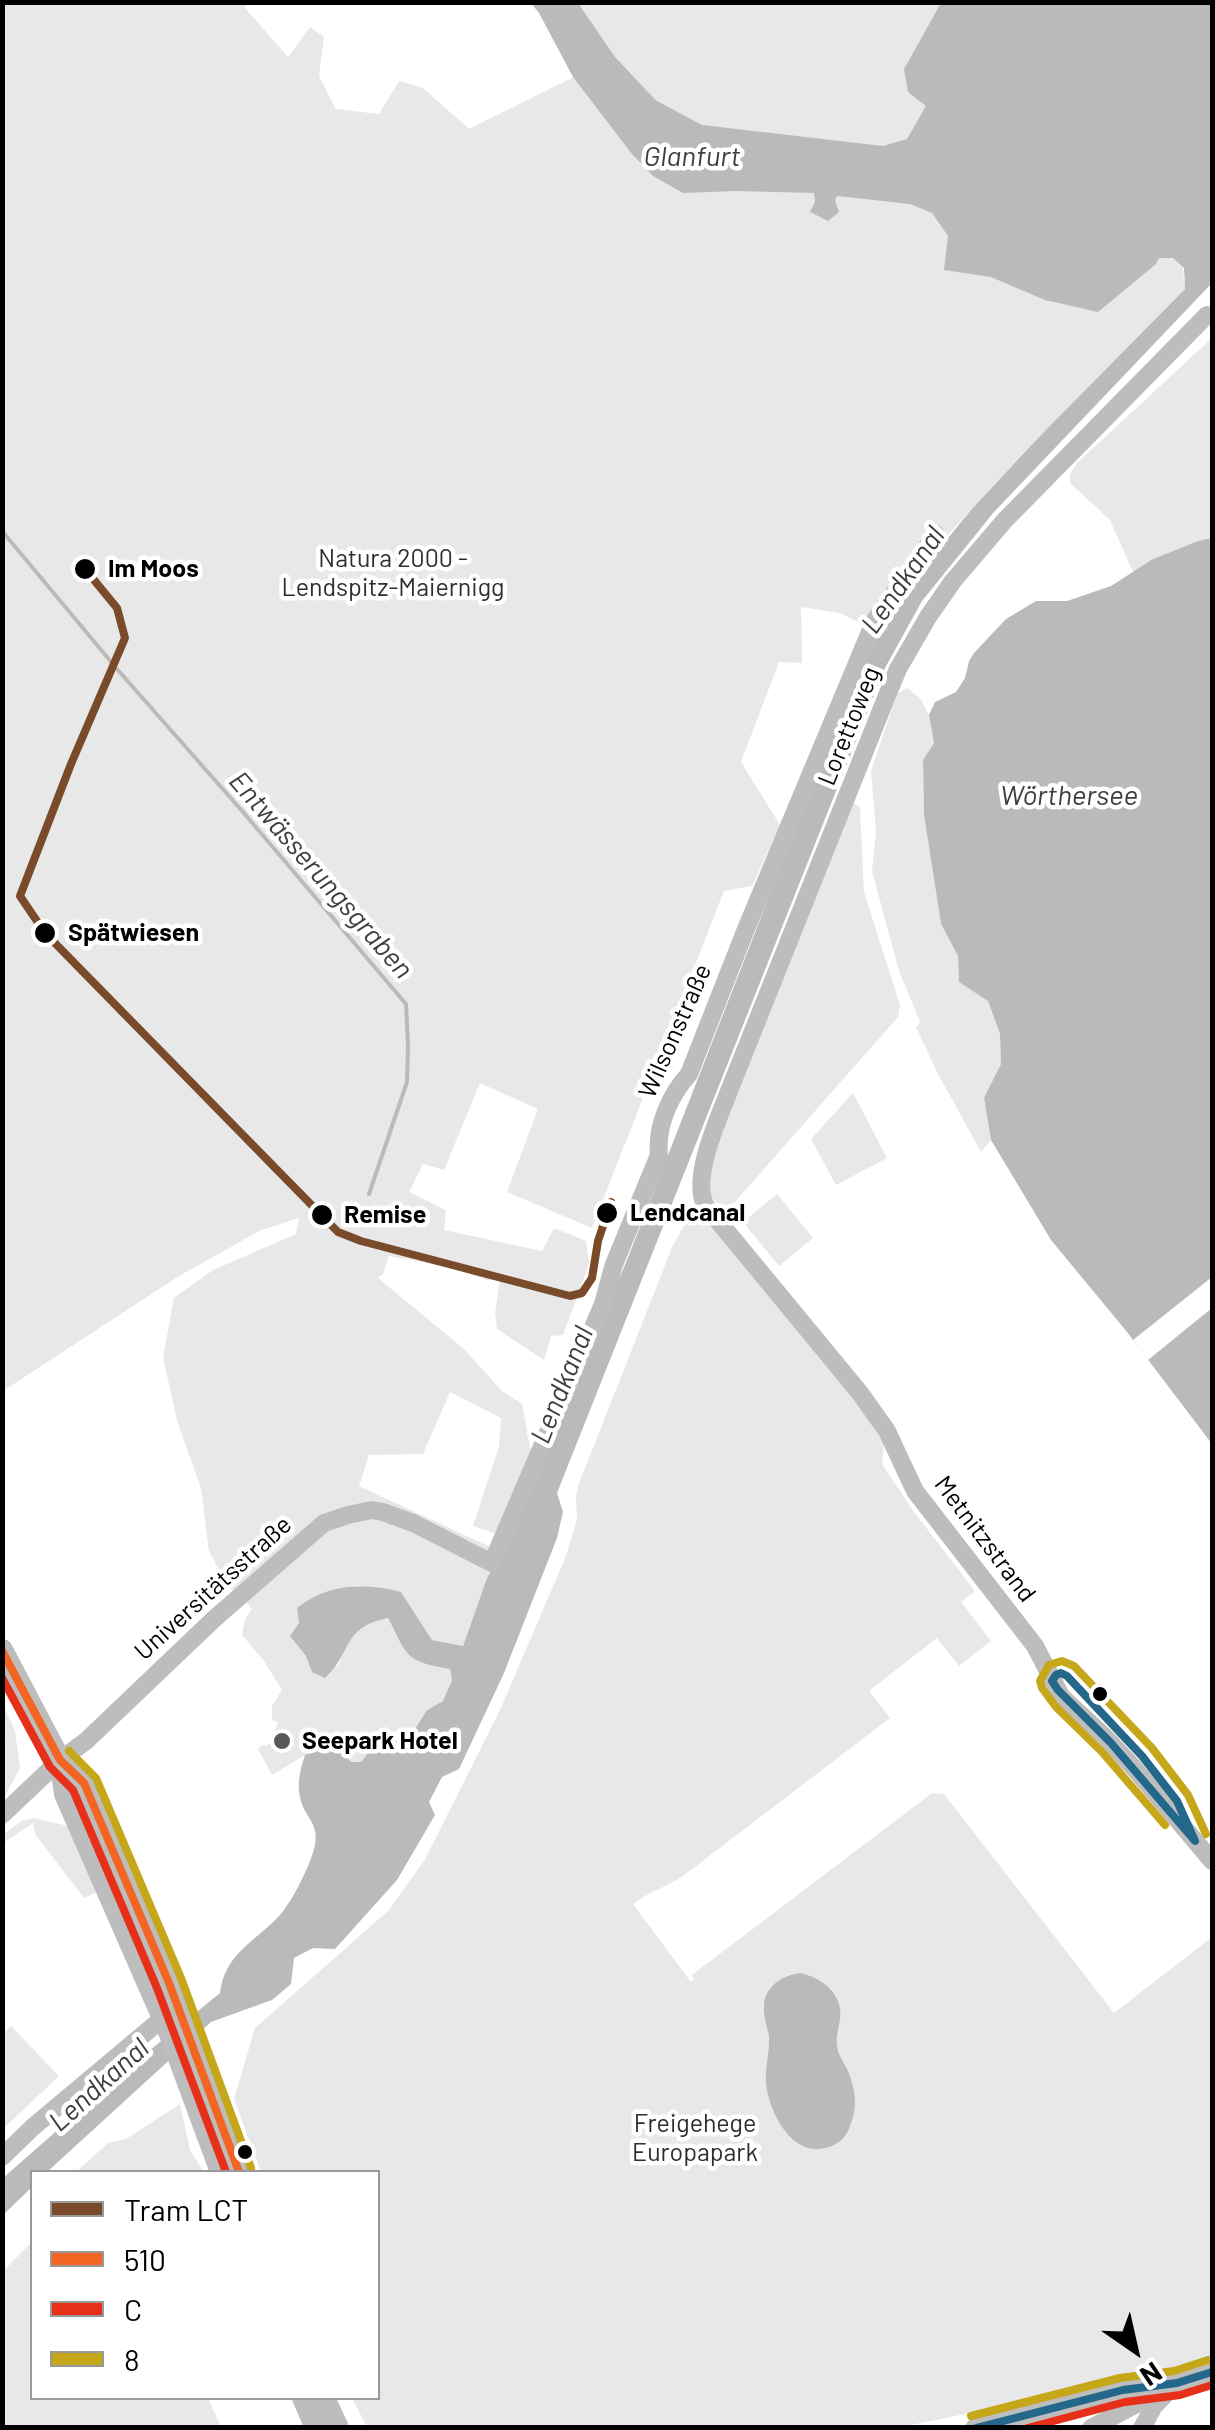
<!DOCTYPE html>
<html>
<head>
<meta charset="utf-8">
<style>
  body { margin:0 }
  #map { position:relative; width:1215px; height:2430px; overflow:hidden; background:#fff; font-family:Barlow,sans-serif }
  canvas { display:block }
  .frame { position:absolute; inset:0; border:5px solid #000; pointer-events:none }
  .legend { position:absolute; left:30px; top:2170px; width:350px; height:230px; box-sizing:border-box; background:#fff; border:2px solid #999; margin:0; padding:12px 18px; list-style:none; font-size:30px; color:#000 }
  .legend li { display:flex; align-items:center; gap:20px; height:50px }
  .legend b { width:50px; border:2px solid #999 }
  .north { position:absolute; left:1085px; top:2300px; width:100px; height:100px; -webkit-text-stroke:8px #fff; paint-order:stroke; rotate:146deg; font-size:28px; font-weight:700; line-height:40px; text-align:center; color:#000 }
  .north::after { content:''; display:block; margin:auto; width:35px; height:45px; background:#000; clip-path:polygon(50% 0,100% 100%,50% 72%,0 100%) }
</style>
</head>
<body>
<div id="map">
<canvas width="1215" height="2430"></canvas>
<div class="frame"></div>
<ul class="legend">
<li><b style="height:12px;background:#7a4b2a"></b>Tram LCT</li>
<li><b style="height:12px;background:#f26522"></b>510</li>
<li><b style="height:12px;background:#e6301a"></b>C</li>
<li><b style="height:12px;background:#c5a719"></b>8</li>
</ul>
<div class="north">N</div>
</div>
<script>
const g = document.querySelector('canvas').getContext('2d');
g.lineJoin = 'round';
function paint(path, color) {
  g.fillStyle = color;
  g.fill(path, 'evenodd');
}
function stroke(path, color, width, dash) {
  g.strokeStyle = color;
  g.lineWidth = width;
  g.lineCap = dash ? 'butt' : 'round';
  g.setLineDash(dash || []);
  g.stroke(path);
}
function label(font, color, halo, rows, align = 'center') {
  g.font = font + ' Barlow,sans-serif';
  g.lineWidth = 9;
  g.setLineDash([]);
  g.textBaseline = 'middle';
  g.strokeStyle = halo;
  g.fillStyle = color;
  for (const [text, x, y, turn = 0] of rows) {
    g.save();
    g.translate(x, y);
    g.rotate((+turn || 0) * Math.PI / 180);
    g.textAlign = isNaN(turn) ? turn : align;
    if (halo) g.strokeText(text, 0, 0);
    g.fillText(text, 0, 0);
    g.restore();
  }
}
paint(new Path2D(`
  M3 3H246L245 8 288 57 310 27 324 37 319 76 336 109 379 114 399 81 423 88 469 129 614 57 578 3H1157L1185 289 1039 437 864 625 840 613 801 607 802 663 779 662 741 762 780 825 752 886 724 891 592 1228 507 1192 538 1109 480 1083 444 1170 423 1164 409 1192 446 1210 444 1230 542 1251 554 1228 586 1241 589 1264 563 1335 551 1336 544 1360 497 1329 495 1313 500 1280H487L449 1267 389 1256 383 1274 378 1278 464 1349 501 1390 522 1404 531 1452 497 1534 473 1526 499 1447 501 1418 450 1392 423 1454 369 1455 359 1486 501 1552 487 1578 463 1646 432 1640 401 1592 356 1585 308 1600 299 1623 290 1636 306 1656 312 1672 338 1666C350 1637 356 1625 388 1618L395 1633 450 1669 452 1680 443 1701 427 1710 408 1740 361 1762H351L347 1754 312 1751 272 1775 258 1749 262 1745 267 1746 272 1740 278 1722 272 1720V1706L282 1690 264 1661 242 1635 245 1619 252 1609 241 1596 227 1586 209 1551 201 1488 178 1424 163 1358 174 1298 213 1270 296 1234 299 1218 261 1230 179 1276 3 1391Z
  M1212 338V558L1185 546 1153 559 1134 574 1110 520 1070 483V474L1077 463Z
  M907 688 920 698 929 715 934 743 923 760 924 815 941 924 958 956 959 981 988 1001 1000 1034 1001 1064 984 1099 991 1140 981 1152 937 1072 916 1027 920 1022 899 971 872 871 876 832 871 771 897 694Z
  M853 803 860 807 864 892 900 1005 898 1017 734 1203 724 1206 707 1197 703 1186 732 1103Z
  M853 1093 887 1158 836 1185 811 1139Z
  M777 1194 813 1238 779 1266 743 1222Z
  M693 1211 701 1212 853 1396 884 1443 882 1464 914 1512 975 1591 961 1602 991 1641 959 1666 937 1638 869 1691 890 1718 683 1876C667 1887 648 1892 633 1904L691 1982 694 1979 692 1975 932 1793 944 1794 1114 2013 1212 1937V2367L1210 2364 901 2427H367L352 2398H378V2172H261L234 2099 255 2028 388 1911 424 1861 500 1710 566 1556 577 1519 576 1496 578 1486 673 1245Z
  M3 1704 15 1731 20 1768 3 1800V1746L6 1744 3 1738Z
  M34 1818 68 1826 99 1891 84 1898 35 1834 33 1823 3 1843V1835L21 1821Z
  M11 2026 59 2076 3 2129V2034Z
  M180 2104 190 2150 204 2172 77 2171 108 2143 126 2139Z
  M32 2242V2398H208L221 2427 3 2428V2271Z`), '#e8e8e8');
paint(new Path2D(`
  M531 3H578L615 57 645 89 657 101 702 125 883 146 907 139 926 106 908 92 904 69 941 3H1212V283L994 512 922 601 885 668 557 1493 563 1512 557 1538 504 1673 459 1769 442 1777 429 1802 435 1815 397 1880 335 1949 313 1948 294 1958 291 1984 272 2000 211 2022 47 2172H32V2187L3 2215V2178L128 2068 220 1993C225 1953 255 1942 280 1915 293 1900 311 1864 315 1845 319 1823 306 1819 301 1801 296 1785 300 1770 305 1755L327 1744 339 1745 351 1762H361L385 1733 408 1740 427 1710 443 1701 452 1680 450 1669C405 1661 408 1657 388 1618 341 1628 354 1651 325 1678L312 1672 306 1656 290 1636 299 1623 297 1608C328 1584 364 1582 401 1592L432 1640 463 1646 487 1578 501 1552 627 1260 853 682 883 617 971 510 1039 437 1185 289 1184 268 1173 258H1159L1156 264 1098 312 1045 300 991 277 944 270 948 236 932 213 910 204 837 196 835 200 839 212 828 221 810 212 815 202 814 193 736 191 683 193 653 176 632 154 573 77 539 13Z
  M1212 538V1444L1127 1332 1051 1240 991 1140 984 1098 1001 1064 1000 1034 988 1001 959 982 958 956 941 924 924 815 923 760 934 743 929 715 935 702 956 692 965 678 969 661 974 653 1006 619 1036 601H1067L1111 586 1153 559 1198 541Z
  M800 1973C823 1978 844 1995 840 2020 838 2031 835 2039 838 2051 840 2058 845 2064 848 2071 855 2088 858 2106 851 2123 847 2137 839 2145 825 2148 791 2157 768 2110 766 2082 765 2067 770 2051 769 2036 767 2026 763 2016 764 2006 764 1986 784 1975 800 1973Z`), '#bababa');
paint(new Path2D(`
  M1212 1277V1308L1148 1360 1133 1340Z`), '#fff');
stroke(new Path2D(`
  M2 531 112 663
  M117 669 243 812 406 1004 408 1045 407 1082 369 1194`), '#bababa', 4);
stroke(new Path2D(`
  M1207 315 1005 520 953 581 928 617 898 669 886 698 731 1086C720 1116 691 1175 705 1205L860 1393 887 1431 915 1491 1035 1646 1061 1696 1106 1738 1133 1767 1212 1861
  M2 1815 60 1760 86 1741 214 1619 324 1523 348 1515 372 1510 383 1512 413 1523 492 1563 603 1304 613 1267 659 1155C656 1126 670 1095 689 1074L746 929 875 620 936 534
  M2 2157 33 2127 169 2013
  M974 2428 1123 2390 1177 2383 1212 2372
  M1091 2428 1167 2388
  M1142 2428 1154 2406 1164 2396`), '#bdbdbd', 18);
stroke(new Path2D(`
  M2 1650 60 1760 84 1783 169 1983 239 2172
  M60 1760 65 1794 170 2034 221 2172
  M303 2398 316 2428
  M324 2398 338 2428`), '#bdbdbd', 22);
stroke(new Path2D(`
  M2 1651 60 1760 84 1783 169 1983 239 2172`), '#f26522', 8);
stroke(new Path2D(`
  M2 1678 50 1767 73 1790 157 1988 226 2172
  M1027 2428 1125 2402 1180 2395 1212 2385`), '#e6301a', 8);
stroke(new Path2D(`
  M69 1751 96 1778 181 1978 251 2168
  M1165 1825 1102 1752 1056 1707 1042 1688 1040 1681 1049 1665 1062 1661 1074 1666 1152 1748 1188 1795 1206 1834
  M971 2416 1120 2378 1174 2371 1208 2360`), '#c5a719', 8);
stroke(new Path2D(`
  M1061 1673 1067 1676 1142 1756 1177 1801 1195 1841 1111 1743 1058 1690 1052 1681 1056 1675Z
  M976 2428 1123 2390 1177 2383 1212 2372`), '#23678a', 8);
stroke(new Path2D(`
  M85 569 117 608 125 638 71 764 20 896 45 933 338 1232 361 1241 570 1296 582 1293 592 1278 598 1241 611 1202`), '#7a4b2a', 8);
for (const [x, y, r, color] of [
  [85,569,12,"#000"],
  [45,933,12,"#000"],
  [607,1213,12,"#000"],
  [322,1215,12,"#000"],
  [1100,1694,9,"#000"],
  [282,1741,10,"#595959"],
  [245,2152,9,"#000"]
]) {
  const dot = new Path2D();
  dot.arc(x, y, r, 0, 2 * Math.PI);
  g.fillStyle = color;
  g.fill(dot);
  stroke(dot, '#fff', 4);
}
label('25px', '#2d2d2d', '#fff', [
  ["Natura 2000 -",393,559],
  ["Lendspitz-Maiernigg",393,588],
  ["Freigehege",695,2124],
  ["Europapark",695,2153]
]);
label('bold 25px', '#000', '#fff', [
  ["Im Moos",108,569],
  ["Spätwiesen",68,933],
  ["Lendcanal",630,1213],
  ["Remise",344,1215]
], 'left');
label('25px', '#000', '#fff', [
  ["Lorettoweg",849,726,-68],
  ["Wilsonstraße",675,1031,-66],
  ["Metnitzstrand",985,1539,53],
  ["Universitätsstraße",213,1588,-42]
]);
label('bold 25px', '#000', '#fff', [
  ["Seepark Hotel",302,1741]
], 'left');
label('italic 28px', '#3e3e3e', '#fff', [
  ["Glanfurt",692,157],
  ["Lendkanal",903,580,-55],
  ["Wörthersee",1069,796],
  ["Entwässerungsgraben",321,875,49],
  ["Lendkanal",562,1385,-68],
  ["Lendkanal",99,2085,-42]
]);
</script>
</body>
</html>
